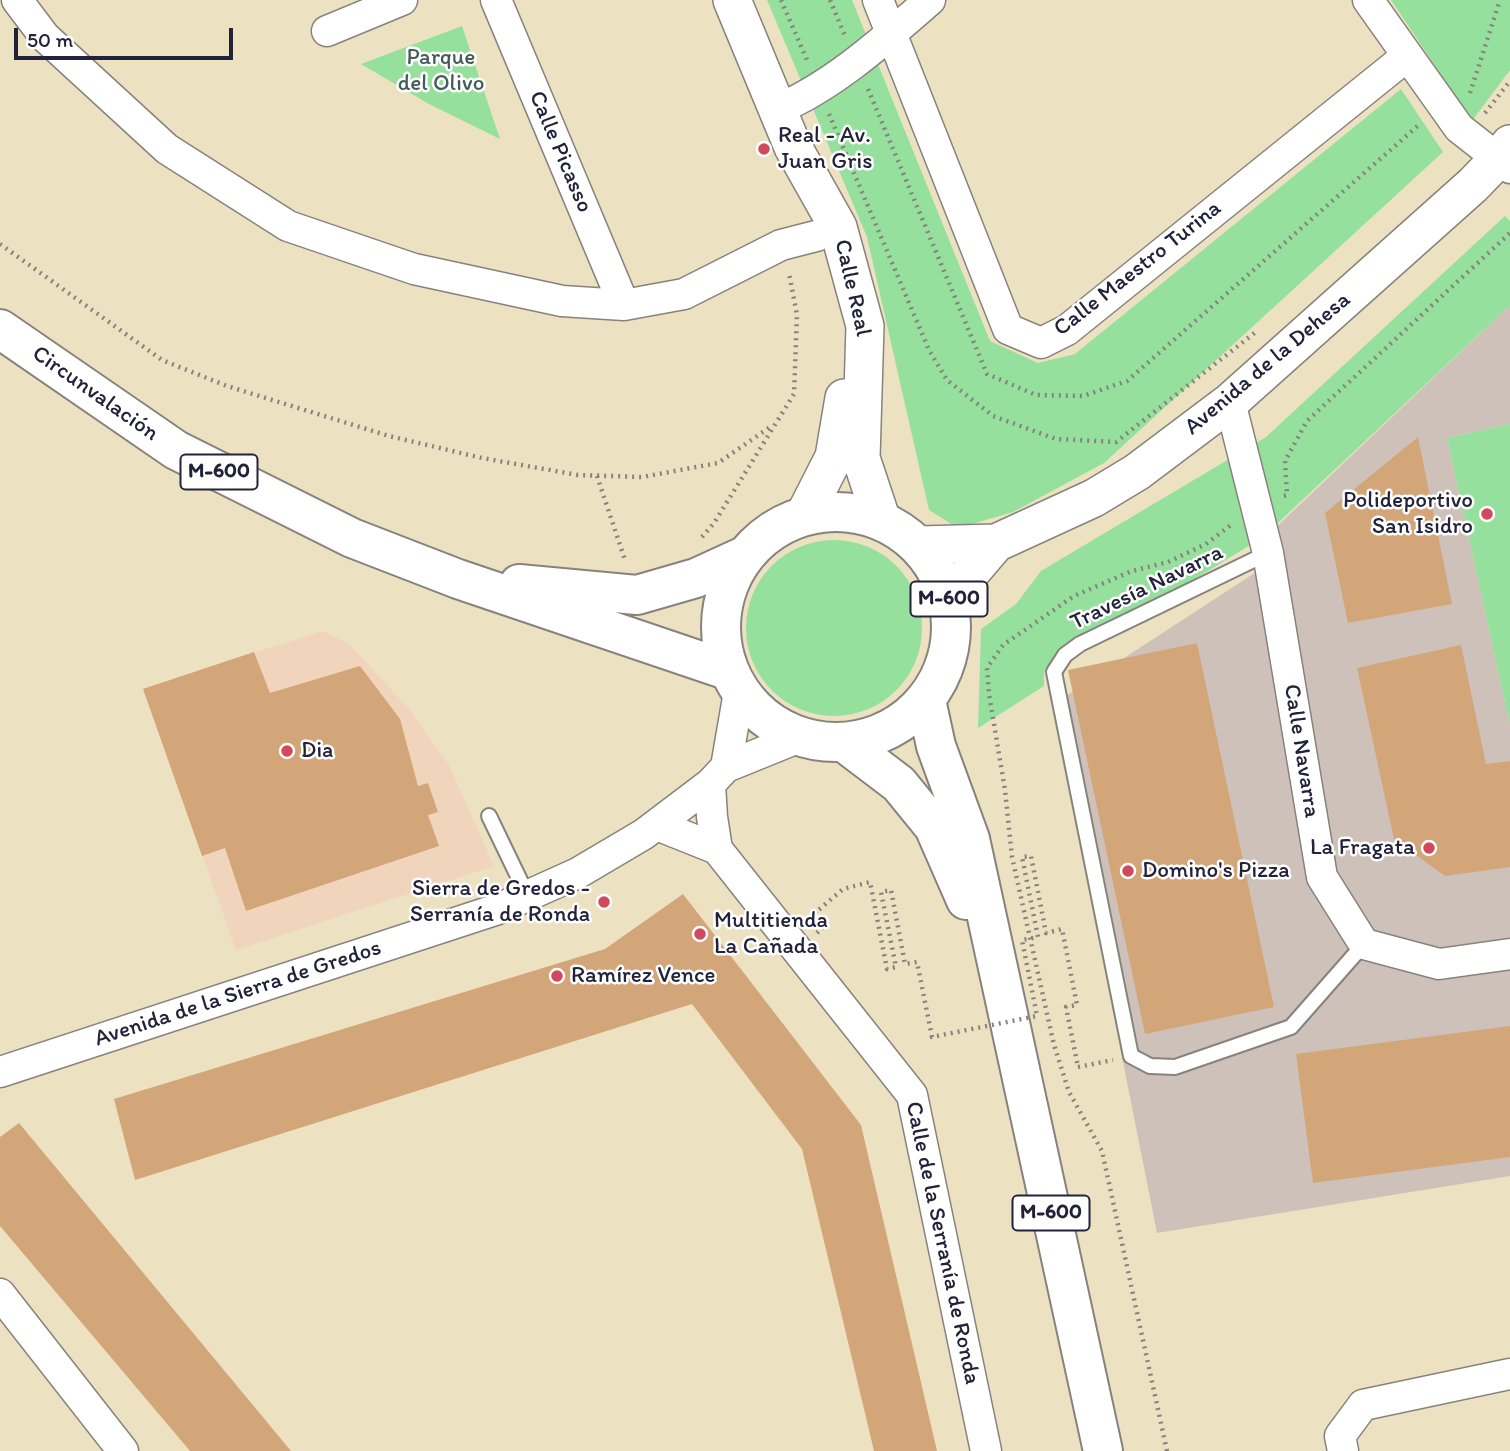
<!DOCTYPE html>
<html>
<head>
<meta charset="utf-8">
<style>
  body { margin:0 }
  #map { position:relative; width:1510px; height:1451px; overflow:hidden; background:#ece2c1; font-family:Itim,sans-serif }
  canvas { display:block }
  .scale { position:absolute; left:14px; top:28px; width:219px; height:32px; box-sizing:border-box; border:4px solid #22223b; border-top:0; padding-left:9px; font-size:21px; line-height:24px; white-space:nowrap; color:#22223b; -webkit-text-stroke:5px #fff; paint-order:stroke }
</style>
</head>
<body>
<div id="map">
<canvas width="1510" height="1451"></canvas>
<div class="scale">50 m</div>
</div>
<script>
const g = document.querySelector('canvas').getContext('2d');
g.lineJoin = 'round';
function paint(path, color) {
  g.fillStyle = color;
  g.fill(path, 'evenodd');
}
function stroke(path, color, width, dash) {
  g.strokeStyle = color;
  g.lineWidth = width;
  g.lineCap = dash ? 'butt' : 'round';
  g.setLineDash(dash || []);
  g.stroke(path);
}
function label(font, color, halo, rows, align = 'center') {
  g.font = font + ' Itim,sans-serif';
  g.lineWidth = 5;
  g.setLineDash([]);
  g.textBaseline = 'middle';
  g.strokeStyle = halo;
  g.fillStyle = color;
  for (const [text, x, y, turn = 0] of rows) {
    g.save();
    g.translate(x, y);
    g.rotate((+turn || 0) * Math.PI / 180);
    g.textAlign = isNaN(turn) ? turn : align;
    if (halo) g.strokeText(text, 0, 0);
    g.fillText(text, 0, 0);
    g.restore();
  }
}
paint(new Path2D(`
  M322 631 349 644 410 710 449 765 494 866 236 950 143 689Z`), '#f0d5bc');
paint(new Path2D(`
  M1510 305V424L1447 438 1510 725V1176L1157 1233 1052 705 1273 561 1270 533Z`), '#cec1b9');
paint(new Path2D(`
  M767 0H852L990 341 1038 363 1075 354 1401 89 1443 152 1104 463 1013 512 958 528 929 510 867 237Z
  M1391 0H1510V70L1472 121Z
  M462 26 500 139 429 104 361 64Z
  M1505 216 1510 221V305L1263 537 1044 672V686L978 728 981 629 1016 604 1041 571 1266 437Z
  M1510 424V725L1447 438Z
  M746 628a88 88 0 1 1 176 0a88 88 0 1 1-176 0Z`), '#94e09c');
paint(new Path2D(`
  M1418 437 1452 604 1348 623 1325 513Z
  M1197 643 1274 1007 1145 1034 1068 670Z
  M1461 645 1486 764 1510 761V867L1445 876 1394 839 1357 668Z
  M254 652 270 693 360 666 400 719 418 786 428 783 438 812 428 815 439 846 246 911 225 848 202 856 143 689Z
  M683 894 861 1125 937 1451H874L802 1149 692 1004 135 1180 114 1099 605 949Z
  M1510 1026V1157L1313 1183 1296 1054Z
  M19 1123 291 1451H190L0 1226V1137Z`), '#d3a67a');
const service = new Path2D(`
  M1268 553 1080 644 1065 655 1054 672 1131 1056 1150 1066 1175 1067 1291 1027 1364 944
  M489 816 528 897`);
const minor = new Path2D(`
  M17 0 45 37 167 149 288 226 414 269 562 301 624 305 684 294 781 245 816 236
  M496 0 624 305
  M878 0 1008 329 1041 343 1067 330 1407 56
  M1368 0 1459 128 1510 168
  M327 31 402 0
  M778 109C833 86 885 39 930 0
  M1230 402 1268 553 1322 877 1364 944 1439 964 1510 954
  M726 767 739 692
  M710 784 712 817 717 849
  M657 825 717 849 912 1095 986 1451
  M0 1072 498 909 578 873 644 834 710 784 726 767 800 737
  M0 1294 123 1451
  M1343 1451 1340 1436 1363 1405 1510 1374`);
const tertiary = new Path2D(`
  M732 0 793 147 838 227 865 326 861 458 882 521
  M804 516 834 457 844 398
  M919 545 996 543
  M949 598 996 543 1094 498 1137 472 1230 402 1473 185 1498 159 1510 144`);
const trunk = new Path2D(`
  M0 329 176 450 352 538 458 579 727 670
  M721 627a115 115 0 1 1 230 0a115 115 0 1 1-230 0Z
  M519 584 637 595 696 578 744 556
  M926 700 936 746 970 839 1103 1451
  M845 743 899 784 934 827 966 900`);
stroke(service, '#87827e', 18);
stroke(minor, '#87827e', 33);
stroke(tertiary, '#87827e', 40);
stroke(trunk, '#87827e', 42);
stroke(new Path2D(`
  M781 0 807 60
  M830 0 845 36
  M868 89 987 374 1036 395 1083 396 1127 381 1420 124
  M1470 93 1500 0
  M1485 113 1510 81
  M829 114 929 350 947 380 993 416 1056 439 1116 442 1257 331
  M0 244 162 360 227 386 389 436 482 458 578 475 642 477 718 463 773 425
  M597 476 625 560
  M1284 496 1287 495 1285 461 1307 421 1510 233
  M702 537 714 523 794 394 797 315 789 273
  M817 933 825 925
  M1078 1067 1113 1060
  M1167 1451 1102 1151 1069 1092 1054 1045 1012 857 1005 790 989 694 987 668 1003 645 1074 596 1132 571 1168 562 1206 544 1231 525`), '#87827e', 4.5, [2, 5]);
stroke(service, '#fff', 14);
stroke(minor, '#fff', 30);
stroke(tertiary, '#fff', 37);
stroke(trunk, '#fff', 38);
stroke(new Path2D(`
  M825 925 815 913 843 889 870 882 887 969 896 967 881 892 891 890 905 964 917 962 932 1037 1037 1016 1022 940 1038 937 1022 857 1031 856 1046 933 1062 929 1077 1005 1066 1007 1078 1067`), '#87827e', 4.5, [2, 5]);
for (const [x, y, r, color] of [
  [764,149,7,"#d1495b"],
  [1487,514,7,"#d1495b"],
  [287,751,7,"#d1495b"],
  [1429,848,7,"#d1495b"],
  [1128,871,7,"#d1495b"],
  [604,902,7,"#d1495b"],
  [700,934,7,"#d1495b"],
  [557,976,7,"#d1495b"]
]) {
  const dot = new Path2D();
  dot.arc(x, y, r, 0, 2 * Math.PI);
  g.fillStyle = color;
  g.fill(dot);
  stroke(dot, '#fff', 2.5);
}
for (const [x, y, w] of [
  [219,472,77],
  [949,599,77],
  [1051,1213,77]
]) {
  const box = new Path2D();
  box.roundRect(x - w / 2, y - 17.5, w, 35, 5);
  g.fillStyle = '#fff';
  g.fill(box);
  stroke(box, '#22223b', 2);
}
label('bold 21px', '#22223b', null, [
  ["M-600",219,472],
  ["M-600",949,599],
  ["M-600",1051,1213]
]);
label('23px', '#445b58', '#fff', [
  ["Parque",441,58],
  ["del Olivo",441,84]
]);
label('23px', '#22223b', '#fff', [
  ["Real - Av.",778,136],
  ["Juan Gris",778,162],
  ["Polideportivo",1473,501,"right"],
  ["San Isidro",1473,527,"right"],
  ["Dia",301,751],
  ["La Fragata",1415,848,"right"],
  ["Domino's Pizza",1142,871],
  ["Sierra de Gredos -",590,889,"right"],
  ["Serranía de Ronda",590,915,"right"],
  ["Multitienda",714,921],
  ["La Cañada",714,947],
  ["Ramírez Vence",571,976]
], 'left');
label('23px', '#22223b', '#fff', [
  ["Calle Picasso",560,152,67],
  ["Calle Maestro Turina",1138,269,-38],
  ["Calle Real",852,288,77],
  ["Avenida de la Dehesa",1268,364,-40],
  ["Circunvalación",95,394,35],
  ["Travesía Navarra",1147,588,-26],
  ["Calle Navarra",1301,751,81],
  ["Avenida de la Sierra de Gredos",238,994,-18],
  ["Calle de la Serranía de Ronda",942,1243,78]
]);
</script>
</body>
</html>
